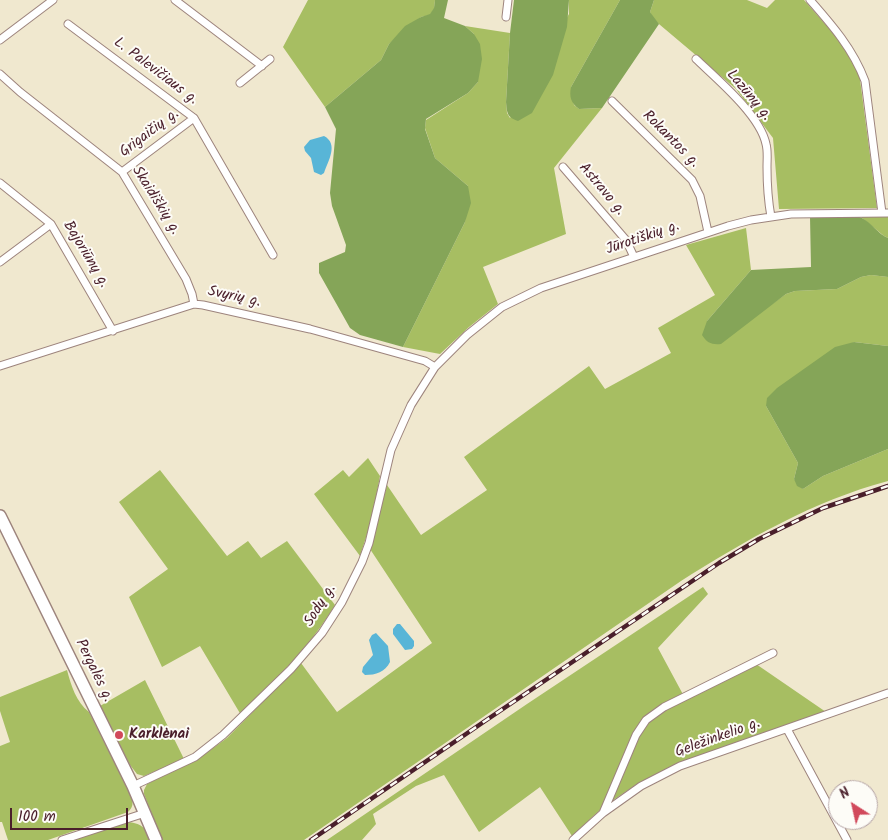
<!DOCTYPE html>
<html>
<head>
<meta charset="utf-8">
<style>
  body { margin:0 }
  #map { position:relative; width:888px; height:840px; overflow:hidden; background:#f0e8cf; font-family:Kalam,sans-serif }
  canvas { display:block }
  .north { position:absolute; left:828px; top:780px; width:50px; height:50px; box-sizing:border-box; background:#fdfcf7; border:1px solid #b5a4a5; border-radius:50%; rotate:325deg; font-size:14px; font-weight:700; line-height:20px; text-align:center; color:#4a1f2b }
  .north::after { content:''; display:block; margin:auto; width:18px; height:22px; background:#d1495b; clip-path:polygon(50% 0,100% 100%,50% 72%,0 100%) }
  .scale { position:absolute; left:10px; top:808px; width:118px; height:22px; box-sizing:border-box; border:2px solid #4a1f2b; border-top:0; padding-left:6px; font-size:15px; line-height:18px; white-space:nowrap; color:#4a1f2b; -webkit-text-stroke:4px #fdfcf7; paint-order:stroke }
</style>
</head>
<body>
<div id="map">
<canvas width="888" height="840"></canvas>
<div class="north">N</div>
<div class="scale">100 m</div>
</div>
<script>
const g = document.querySelector('canvas').getContext('2d');
g.lineJoin = 'round';
function paint(path, color) {
  g.fillStyle = color;
  g.fill(path, 'evenodd');
}
function stroke(path, color, width, dash) {
  g.strokeStyle = color;
  g.lineWidth = width;
  g.lineCap = dash ? 'butt' : 'round';
  g.setLineDash(dash || []);
  g.stroke(path);
}
function label(font, color, halo, rows, align = 'center') {
  g.font = font + ' Kalam,sans-serif';
  g.lineWidth = 4;
  g.setLineDash([]);
  g.textBaseline = 'middle';
  g.strokeStyle = halo;
  g.fillStyle = color;
  for (const [text, x, y, turn = 0] of rows) {
    g.save();
    g.translate(x, y);
    g.rotate((+turn || 0) * Math.PI / 180);
    g.textAlign = isNaN(turn) ? turn : align;
    if (halo) g.strokeText(text, 0, 0);
    g.fillText(text, 0, 0);
    g.restore();
  }
}
paint(new Path2D(`
  M308 0H435L434 9 430 15 421 17 389 44 381 60 325 107 283 47Z
  M569 0H620L571 87 574 105 579 109 602 108 554 168 566 234 483 267 498 304 469 327 440 354 403 347 465 222 468 186 435 158 425 128 426 120 468 93 478 82 474 34 465 26 510 33 506 102 507 113 510 118 569 14Z
  M654 0H747L767 8 775 0H804L848 50 859 72 877 208 779 209 773 138 736 89 653 19 650 12Z
  M861 217H888V238L884 236Z
  M746 228 751 270 707 321 772 304 786 294 795 291 837 289 861 277 871 275 888 277V346L854 342 766 406 798 463 794 479 803 489 823 476 888 449V481C813 501 746 540 681 581L304 840H162L144 794V790L147 784 202 756 227 738 301 663 337 712 432 643 370 549 387 485 421 535 487 490 464 457 589 366 605 389 671 353 658 328 715 295 686 245Z
  M368 458 380 476 372 519 360 556 314 494 343 470 349 477Z
  M160 470 227 556 248 541 261 558 287 541 335 605C310 647 275 680 241 715L200 646 162 667 129 597 168 569 119 502Z
  M703 587 708 594 658 648 686 700 756 664 826 712 679 764 637 784 603 807 572 836 540 787 479 832 444 775 416 786 373 814 376 824 362 840H327L527 704Z
  M67 670C71 685 76 702 89 712L131 795C133 801 134 807 128 812L48 840H8L2 822H0V746L10 742 0 711V697Z
  M145 680 184 759 144 776 137 774 130 765 100 706Z
  M127 822C141 823 145 827 151 840H70Z`), '#a7be62');
paint(new Path2D(`
  M435 0H448L444 18 465 26 474 34 480 44 482 59 478 82 468 93 426 119 425 129 435 158 468 186 471 203 465 222 403 347 360 335 350 328 319 273V263L345 252 346 245 332 206 330 193 336 129 325 107 381 60 389 44 405 26 421 17 430 14 434 8Z
  M514 0H569L567 27 553 75 532 113 518 121C507 117 507 113 506 102L510 33Z
  M620 0H654L650 12 659 24 602 108 579 109C571 103 569 97 571 87Z
  M810 217C820 217 855 214 862 218 872 223 878 234 888 238V277L871 275 861 277 837 289 795 291 786 294 721 344C712 345 707 343 702 335L707 321 751 270 811 267Z
  M854 342 888 346V449L823 476 803 489 797 486 794 479 798 463 766 406 767 398 777 388 835 347Z`), '#85a558');
paint(new Path2D(`
  M324 136C339 144 328 161 324 173L321 175 314 172 311 158 305 151 304 147 310 140Z
  M397 624H400L414 641V646L412 649 405 650 393 634V629Z
  M376 633 388 646 390 662C385 672 376 675 365 675L362 672 363 667 373 655 369 640 372 635Z`), '#58b5d7');
const minor = new Path2D(`
  M175 0 262 66
  M810 0C832 25 853 49 865 81L882 213
  M506 17 508 0
  M68 24 194 118 273 255
  M0 40 53 0
  M696 59C717 79 760 115 766 144 768 151 767 159 767 167 767 184 768 200 771 217
  M0 74 20 92 122 172 186 279 192 294 194 304
  M240 83 270 59
  M612 101 692 180 700 196 708 232
  M563 167 626 240 634 257
  M122 172 194 118
  M0 183 51 224 113 331
  M0 262 51 224
  M0 366 194 304 203 305 310 329 425 361 435 367
  M787 729 847 840
  M133 786 195 757 223 735 291 669 322 633 342 602 362 562 369 543 391 450 411 405 435 367 467 335 502 307 541 288 728 226 751 220 791 214 888 213
  M603 813 636 735 646 720 664 707 773 653
  M62 840 145 813
  M573 840 603 813 641 786 680 766 888 693`);
const primary = new Path2D(`
  M0 516 133 786 156 840`);
stroke(minor, '#9d847d', 9);
stroke(primary, '#9d847d', 14);
stroke(minor, '#fff', 7);
stroke(primary, '#fff', 11);
const rail = new Path2D(`
  M311 840 485 721 719 563 759 539 823 508 888 486`);
stroke(rail, '#4a1f2b', 4.5);
stroke(rail, '#fdfcf7', 2.5, [8]);
for (const [x, y, r, color] of [
  [119,735,5,"#d1495b"]
]) {
  const dot = new Path2D();
  dot.arc(x, y, r, 0, 2 * Math.PI);
  g.fillStyle = color;
  g.fill(dot);
  stroke(dot, '#fdfcf7', 2);
}
label('15px', '#4a1f2b', '#fdfcf7', [
  ["L. Palevičiaus g.",155,72,37],
  ["Lazūnų g.",748,96,50],
  ["Grigaičių g.",150,134,-37],
  ["Rokantos g.",670,140,45],
  ["Astravo g.",601,190,50],
  ["Skaidiškių g.",155,201,58],
  ["Jūrotiškių g.",643,239,-19],
  ["Bajoriūnų g.",85,255,59],
  ["Svyrių g.",234,298,12],
  ["Sodų g.",321,606,-58],
  ["Pergalės g.",93,671,64],
  ["Geležinkelio g.",718,739,-20]
]);
label('bold 15px', '#4a1f2b', '#fdfcf7', [
  ["Karklėnai",129,735]
], 'left');
</script>
</body>
</html>
